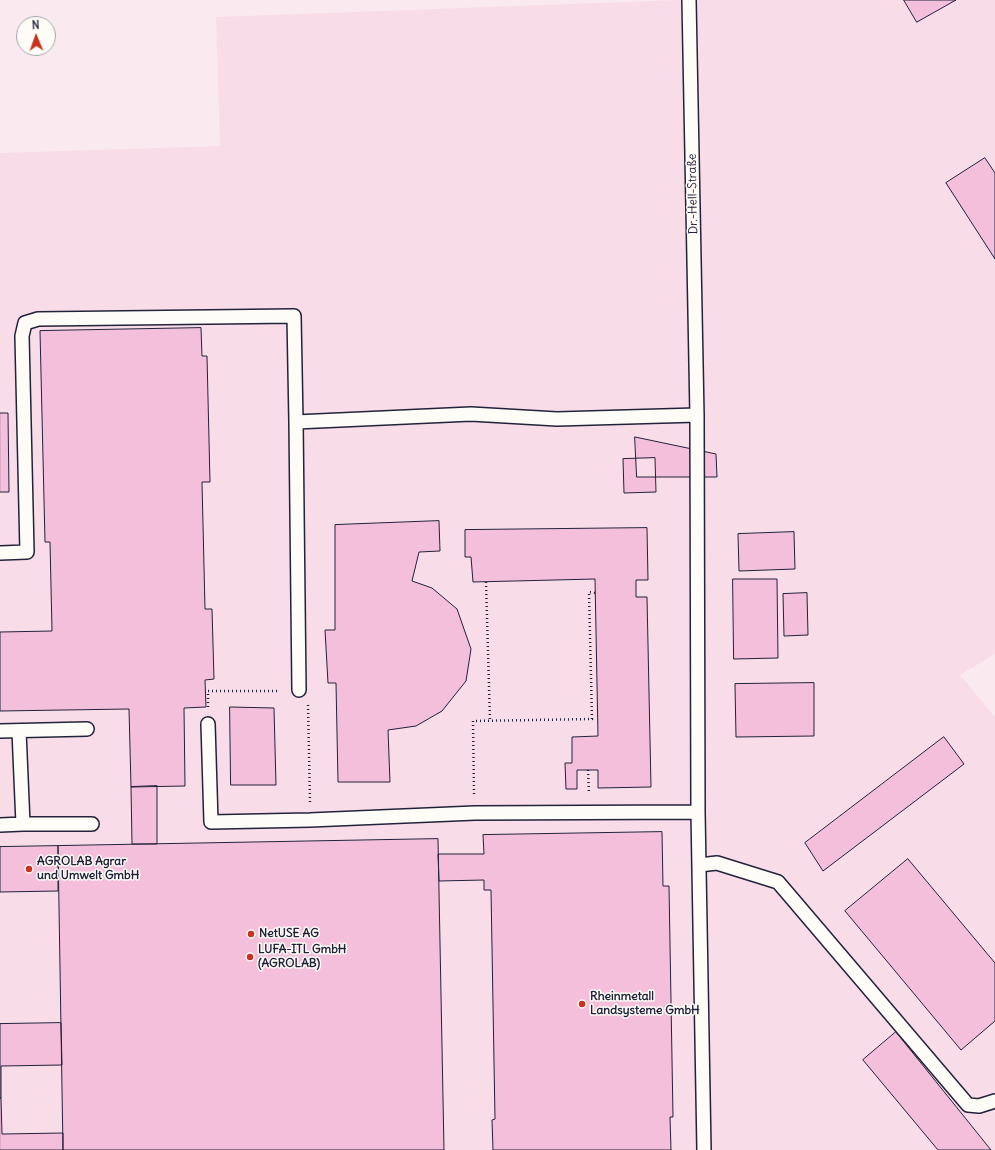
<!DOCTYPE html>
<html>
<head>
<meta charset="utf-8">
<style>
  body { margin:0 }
  #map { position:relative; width:995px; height:1150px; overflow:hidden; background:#faeaef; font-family:Delius,sans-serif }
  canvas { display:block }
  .north { position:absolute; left:16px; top:16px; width:40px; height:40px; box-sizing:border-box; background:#fdfcf7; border:1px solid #a5a5ac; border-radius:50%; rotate:358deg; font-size:11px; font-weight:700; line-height:16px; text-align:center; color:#22223b }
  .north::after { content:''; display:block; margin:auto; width:14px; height:18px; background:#c8321e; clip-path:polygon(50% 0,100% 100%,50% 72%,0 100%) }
</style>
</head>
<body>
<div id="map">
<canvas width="995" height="1150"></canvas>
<div class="north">N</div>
</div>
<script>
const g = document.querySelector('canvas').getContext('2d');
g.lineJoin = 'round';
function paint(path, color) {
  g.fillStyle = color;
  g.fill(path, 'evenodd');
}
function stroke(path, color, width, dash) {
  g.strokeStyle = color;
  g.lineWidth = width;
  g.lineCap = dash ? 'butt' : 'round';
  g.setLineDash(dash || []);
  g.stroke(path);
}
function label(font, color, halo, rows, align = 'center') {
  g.font = font + ' Delius,sans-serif';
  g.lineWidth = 3;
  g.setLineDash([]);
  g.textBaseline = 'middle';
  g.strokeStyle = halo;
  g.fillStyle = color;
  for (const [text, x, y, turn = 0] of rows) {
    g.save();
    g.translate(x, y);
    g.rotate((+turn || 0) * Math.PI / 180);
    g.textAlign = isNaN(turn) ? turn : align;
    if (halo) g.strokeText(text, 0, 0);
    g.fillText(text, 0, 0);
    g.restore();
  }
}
paint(new Path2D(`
  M679 0H995V654L960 675 995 717V1150H0V153L220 146 216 17Z`), '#f8dde9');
const building = new Path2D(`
  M904 0H956L917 22Z
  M985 158 995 173V259L946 183Z
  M201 328 202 356H207L210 482H202L205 609H212L214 679 205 680 206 707 184 708 185 786 131 787 129 709 0 711V632L52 631 50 542H45L40 331Z
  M0 413H8L9 492H0Z
  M635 437 716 454 717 477H637Z
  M655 458 656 492 624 493 623 459Z
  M439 521 440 551 419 552 412 581 432 588 457 609 471 649 466 681 442 711 416 726 388 730 390 782H338L336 683H328L325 630H335V525Z
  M647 528 648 580H636V597H647L651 787 598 788V770H577V789H566L565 763H572V737L598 736 595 579 473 582 471 557H465V530Z
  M794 532 795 569 739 571 738 534Z
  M733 579H777L778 658 734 659Z
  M807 593 808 635 784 636 783 594Z
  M814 683V736L736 737 735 684Z
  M230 707 274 708 276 785H231Z
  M944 737 964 764 823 871 805 843Z
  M157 786V844H132L131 787Z
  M662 832 663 886H669L673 1117H670L671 1150H493L492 1120 495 1119 491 890H484V880L439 881 438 854H484L483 835Z
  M438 839 444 1150H63L58 846Z
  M58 846V891L0 892V847Z
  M908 859 995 963V1021L961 1050 845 911Z
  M61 1023 62 1065 1 1066V1098H0V1024Z
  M896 1032 991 1150H938L863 1060Z
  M0 1098H1L2 1134 63 1133V1150H0Z`);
paint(building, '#f3bfdb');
stroke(building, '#22223b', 1);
const service = new Path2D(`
  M689 0 697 415 698 812 704 1150
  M296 422 471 414 557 419 697 415
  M0 553 27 552 22 336 25 323 38 319 294 316 296 422 299 690
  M208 724 211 822 310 820 475 813 698 812
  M0 731 87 729
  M19 731 23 824H92
  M0 825 23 824
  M699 865 717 863 778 882 968 1105 979 1106 995 1101`);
stroke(service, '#22223b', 16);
stroke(new Path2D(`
  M486 582 490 721
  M308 705 310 802
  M208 707V691H280
  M588 770 589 794
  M474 794 473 721 592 719 589 592 595 593`), '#22223b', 2.5, [1, 3]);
stroke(service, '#fdfcf7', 13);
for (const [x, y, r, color] of [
  [29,869,4,"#c8321e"],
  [251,934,4,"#c8321e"],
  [250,957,4,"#c8321e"],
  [582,1004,4,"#c8321e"]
]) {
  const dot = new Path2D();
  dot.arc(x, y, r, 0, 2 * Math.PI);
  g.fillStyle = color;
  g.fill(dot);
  stroke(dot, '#fdfcf7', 1.5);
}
label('12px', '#22223b', '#fdfcf7', [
  ["Dr.-Hell-Straße",693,194,-91]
]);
label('bold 12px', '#22223b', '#fdfcf7', [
  ["AGROLAB Agrar",37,862],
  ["und Umwelt GmbH",37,876],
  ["NetUSE AG",259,934],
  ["LUFA-ITL GmbH",258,950],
  ["(AGROLAB)",258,964],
  ["Rheinmetall",590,997],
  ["Landsysteme GmbH",590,1011]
], 'left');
</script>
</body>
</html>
